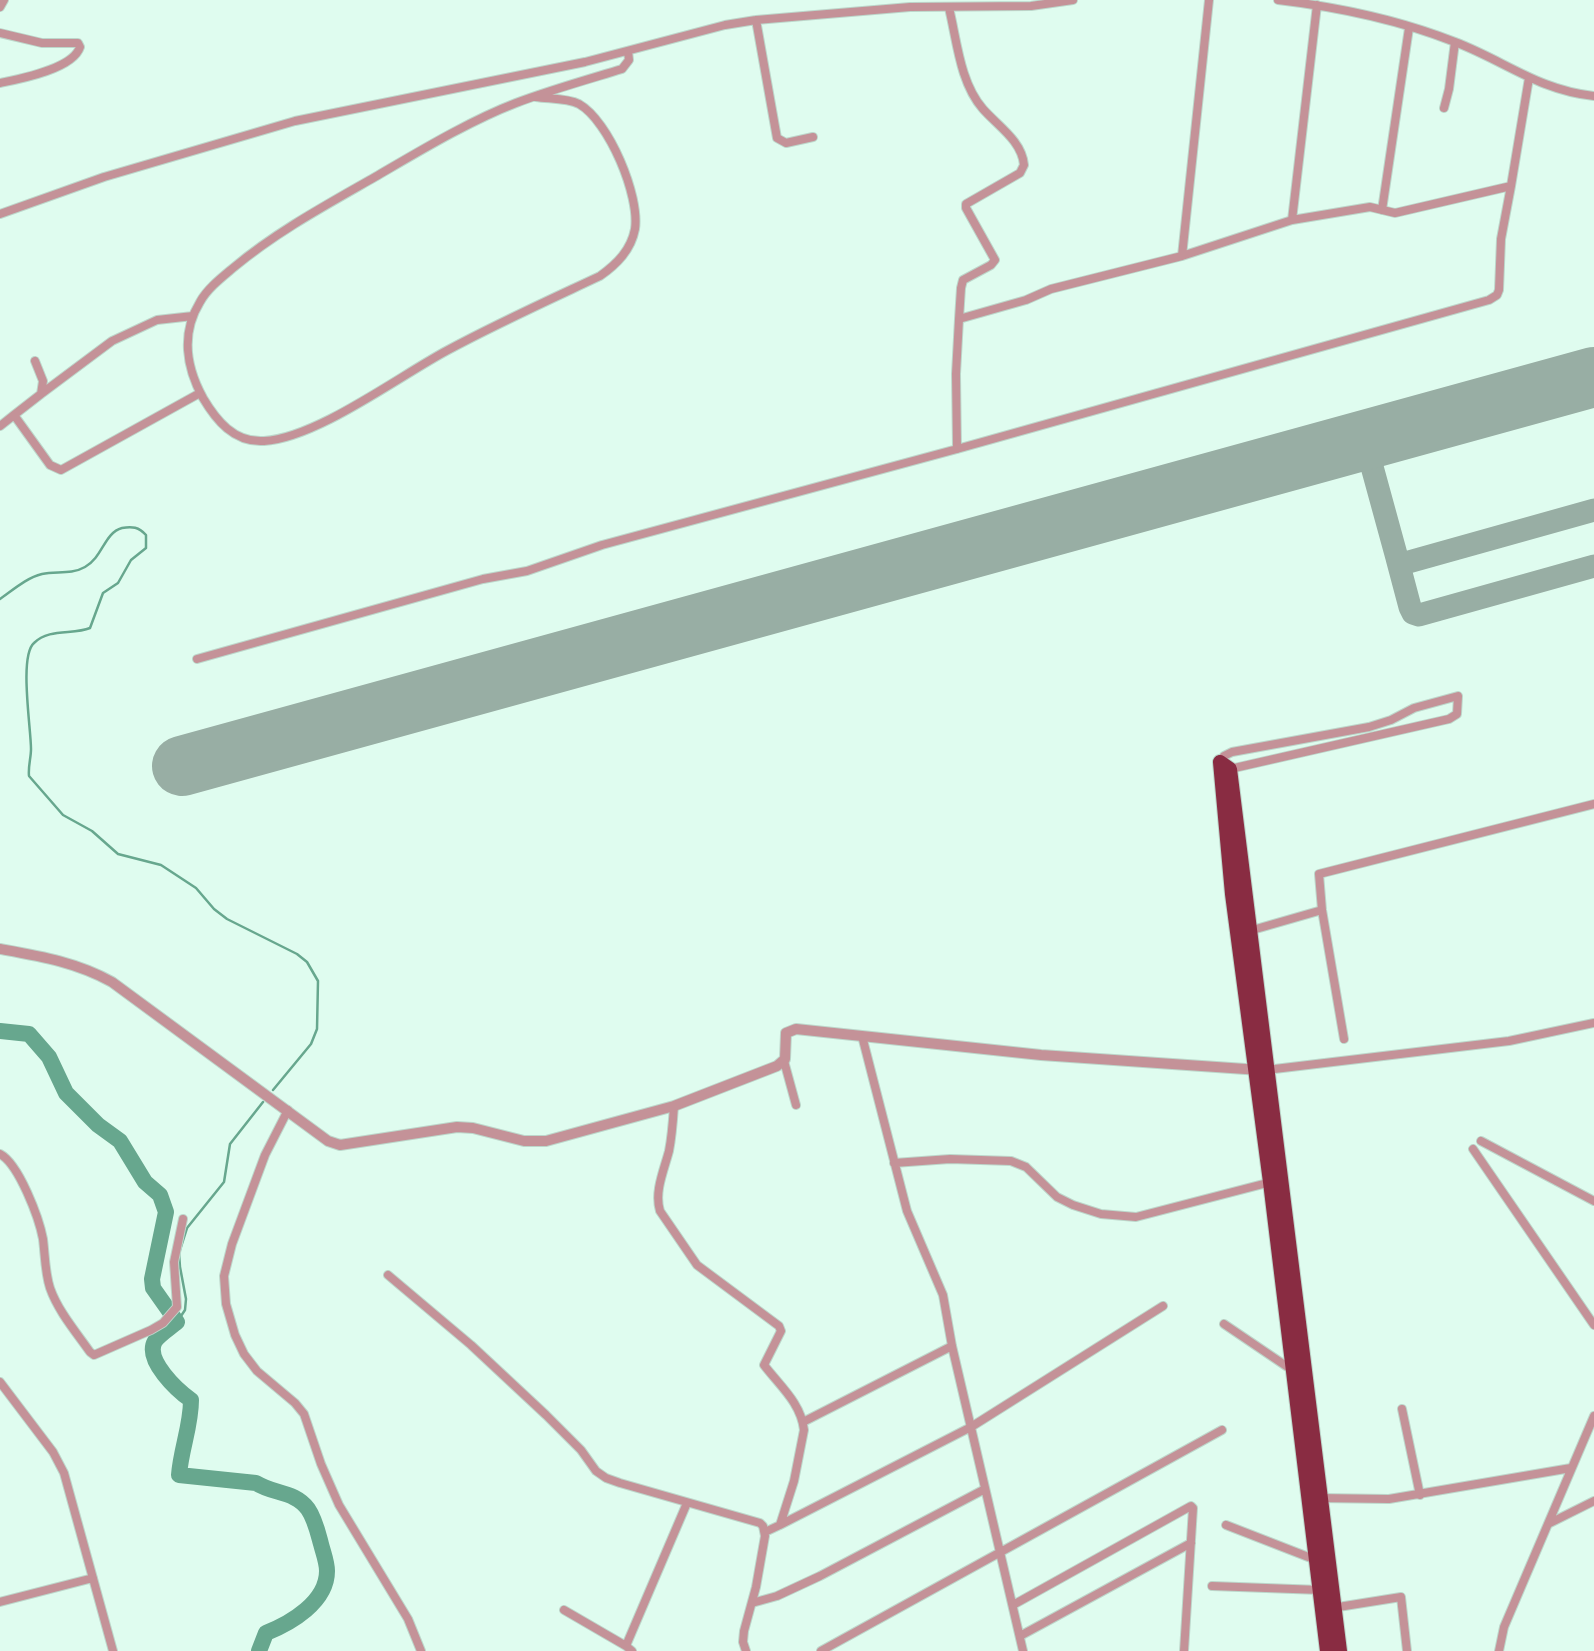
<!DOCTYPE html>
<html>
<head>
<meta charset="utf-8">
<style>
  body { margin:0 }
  canvas { display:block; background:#dffcef }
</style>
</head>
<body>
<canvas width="1594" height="1651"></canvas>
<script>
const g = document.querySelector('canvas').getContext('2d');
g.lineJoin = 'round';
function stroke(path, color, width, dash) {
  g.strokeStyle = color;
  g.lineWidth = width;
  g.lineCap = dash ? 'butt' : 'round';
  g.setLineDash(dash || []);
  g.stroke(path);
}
stroke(new Path2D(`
  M0 599C13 590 26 578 42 574 57 571 71 575 85 567 103 557 104 533 122 528 132 526 139 527 146 535V548L131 560 118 583 103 593 90 628C73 635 49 628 34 643 19 656 31 728 31 749 31 758 28 766 29 776L63 815 92 831 118 854 161 865 196 888 214 909 227 919 297 954 307 962 318 981 317 1029 311 1044 273 1090
  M177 1322 185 1310 186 1299 180 1267 179 1253 187 1228 224 1182 230 1144 263 1102`), '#67a78e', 2.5);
stroke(new Path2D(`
  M0 1031 29 1034 49 1057 66 1093 98 1125 120 1141 145 1182 160 1195 166 1212 152 1279 153 1288 177 1322C170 1328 160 1334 155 1341 144 1360 178 1391 191 1400 191 1426 181 1449 179 1475L256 1483C273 1494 295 1491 308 1509 315 1519 318 1533 321 1544 323 1552 327 1562 327 1571 327 1602 291 1623 266 1633L259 1651`), '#67a78e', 16);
stroke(new Path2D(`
  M1581 381 1594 383
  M1389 433 1375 446 1371 463 1397 558
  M1337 448 1356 450 1371 463
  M1594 510 1405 563 1397 558 1410 607 1413 613 1419 615 1594 566`), '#98aea4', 23);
stroke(new Path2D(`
  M182 766 1594 377`), '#98aea4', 60);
const minor = new Path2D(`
  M1278 0C1338 7 1399 20 1455 42 1505 61 1538 90 1594 96
  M0 7 4 0
  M949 8C957 41 960 83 983 109 998 126 1022 141 1024 165L1020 173 966 204V208L995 260 991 265 963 280 961 288 959 319 1026 300 1051 289 1182 256 1209 0
  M756 20 777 138 786 143 813 137
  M0 33 42 43H78L80 47C73 69 20 79 0 83
  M536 97C549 99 567 98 579 104 609 121 640 196 635 229 631 250 617 264 600 276 549 300 498 323 448 350 399 376 317 438 264 441 234 443 216 420 203 398 186 367 181 333 200 302 207 289 221 278 233 268 276 232 326 205 375 177 418 152 469 121 516 103 550 90 586 80 622 69L629 60 628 51
  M1444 108 1449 89 1455 42
  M1382 210 1409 28
  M0 214 104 177 295 121 585 62 725 25 756 20 910 7 1031 6 1073 0
  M1292 220 1317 5
  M1182 256 1292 220 1370 207 1395 213 1511 186 1529 78
  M41 394 112 341 157 320 193 316
  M14 415 41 394 43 381 35 361
  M0 426 14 415 50 465 61 470 200 393
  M957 449 956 374 959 319
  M197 659 483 579 527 571 602 545 957 449 1489 300 1497 295 1499 290 1501 239 1511 186
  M1220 762 1224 756 1232 752 1369 727 1391 720 1414 708 1458 696 1457 714 1449 719 1230 769
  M1249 931 1322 910
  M862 1036 907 1211 943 1295 952 1346 1023 1651
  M1344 1039 1322 910 1319 874 1594 804
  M784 1061 796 1105
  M1266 1070 1509 1041 1594 1023
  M674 1106C673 1121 672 1136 669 1151 664 1170 654 1192 660 1211L697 1265 779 1326 781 1331 764 1365C780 1386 801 1403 804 1430L794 1481 780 1525 765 1532
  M288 1110 265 1155 232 1244 224 1276 226 1304 235 1335 244 1354 257 1371 295 1403 304 1414 321 1464 339 1505 408 1619 421 1651
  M1481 1141 1594 1201
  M1473 1149 1594 1325
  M0 1154C19 1164 39 1218 43 1239 45 1255 45 1273 50 1288 58 1311 76 1332 90 1352L94 1355 151 1330 163 1323 177 1307 174 1262 183 1219
  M894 1163 950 1159 1011 1161 1026 1167 1057 1197 1073 1205 1101 1214 1136 1217 1271 1182
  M388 1275 471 1345 546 1415 581 1450 596 1471 606 1478 620 1483 760 1523 763 1526 765 1536 756 1587 744 1631 743 1642 746 1651
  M1224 1324 1292 1370
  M0 1382 53 1452 64 1473 113 1651
  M1402 1409 1420 1495
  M803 1422 952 1346
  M1318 1498 1389 1499 1571 1468
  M1548 1524 1594 1501
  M780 1525 971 1427 1163 1306
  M1226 1525 1316 1560
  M1212 1586 1320 1590
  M0 1602 93 1578
  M752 1603 777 1596 820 1576 985 1489
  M1013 1605 1191 1506 1193 1508 1184 1651
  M1332 1608 1401 1597 1407 1651
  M564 1610 626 1646
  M1020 1636 1191 1543
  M632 1651 626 1646 628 1641 687 1503
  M821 1651 1222 1430
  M1499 1651 1504 1627 1594 1416`);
const tertiary = new Path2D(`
  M0 949C39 956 76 962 112 982L328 1141 340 1145 457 1127 473 1128 524 1141H546L674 1106 777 1066 785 1059 786 1033 796 1029 1041 1055 1260 1070`);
const trunk = new Path2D(`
  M1220 762 1230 769 1340 1651
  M1220 762 1232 894 1270 1182 1327 1651`);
stroke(minor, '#bdd7cb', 10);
stroke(tertiary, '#bdd7cb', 12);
stroke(trunk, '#bdd7cb', 16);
stroke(minor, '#c49298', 8);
stroke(tertiary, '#c49298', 10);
stroke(trunk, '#892c42', 14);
</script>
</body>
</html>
